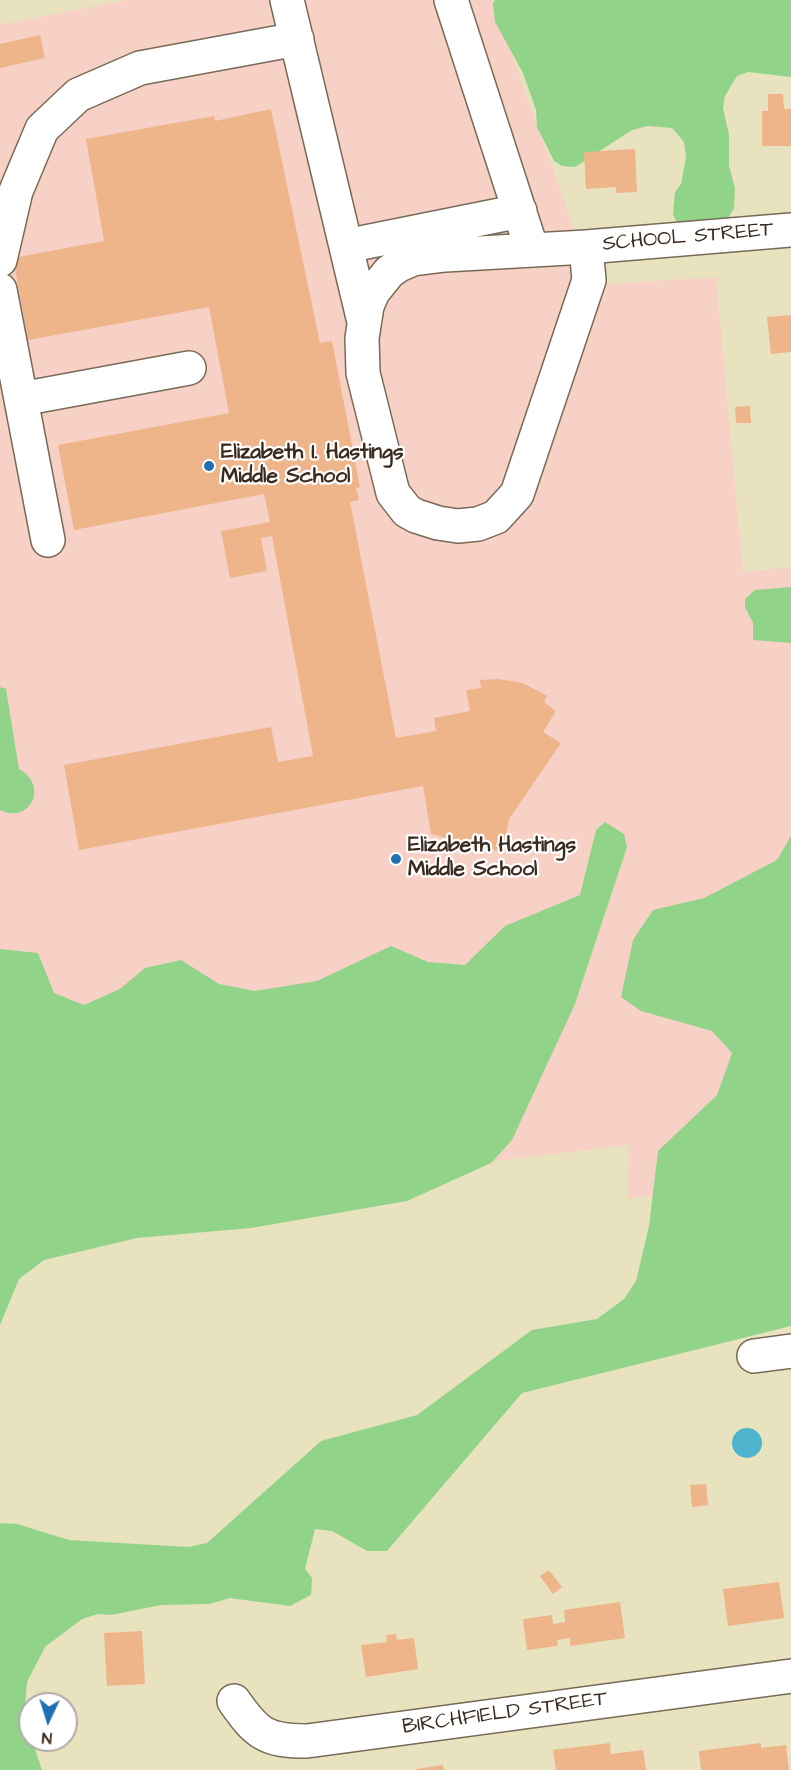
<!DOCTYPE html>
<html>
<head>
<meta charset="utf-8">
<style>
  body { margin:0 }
  #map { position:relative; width:791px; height:1770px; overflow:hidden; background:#e9e2bf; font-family:"Architects Daughter",sans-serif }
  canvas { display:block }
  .north { position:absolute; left:18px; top:1692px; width:60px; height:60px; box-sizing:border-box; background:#fff; border:2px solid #b1aaa5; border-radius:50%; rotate:184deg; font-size:16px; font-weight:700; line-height:24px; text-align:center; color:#3b2a1e }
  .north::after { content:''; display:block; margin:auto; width:21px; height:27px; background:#1f6fb2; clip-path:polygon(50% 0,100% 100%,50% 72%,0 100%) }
</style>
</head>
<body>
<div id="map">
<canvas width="791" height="1770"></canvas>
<div class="north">N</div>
</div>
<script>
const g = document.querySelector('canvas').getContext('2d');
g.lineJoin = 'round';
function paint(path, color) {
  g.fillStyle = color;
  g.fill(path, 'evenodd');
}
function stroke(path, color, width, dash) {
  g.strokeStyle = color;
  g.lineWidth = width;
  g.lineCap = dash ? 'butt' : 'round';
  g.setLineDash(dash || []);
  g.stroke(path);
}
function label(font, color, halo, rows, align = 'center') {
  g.font = font + ' "Architects Daughter",sans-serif';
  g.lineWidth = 4.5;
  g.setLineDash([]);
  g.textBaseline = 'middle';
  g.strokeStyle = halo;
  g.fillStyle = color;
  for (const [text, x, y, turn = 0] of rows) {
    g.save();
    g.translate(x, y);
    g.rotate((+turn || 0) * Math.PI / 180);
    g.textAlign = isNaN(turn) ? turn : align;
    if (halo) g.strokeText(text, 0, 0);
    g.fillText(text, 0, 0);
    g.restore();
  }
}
paint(new Path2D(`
  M126 0H492L572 222 576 286 716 277 743 572 791 567V1178L627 1199 629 1145 0 1221V25Z`), '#f7d1c6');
paint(new Path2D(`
  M495 0H791V77L748 72 737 76 725 96 723 108 729 135V166L735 188 734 208 721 231 684 234 673 215 675 192 681 184 686 157 684 142 672 128 648 126 632 130 575 167 562 166 554 161 537 127 536 110 523 73 495 22 493 3Z
  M791 587V643L753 640V623L745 607V599L755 590Z
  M0 687 6 689 19 769C50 786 29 825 0 810Z
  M605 822 624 834 627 847 575 1004 512 1140 491 1163 407 1201 251 1228 137 1238 44 1260 19 1279 0 1325V949L38 953 54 993 84 1005 120 989 145 968 181 960 219 984 255 991 317 981 391 946 428 962 465 965 505 926 580 895 596 830Z
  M791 836V1326L522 1393 387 1551H367L332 1531 315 1529 305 1569 312 1578 311 1595 290 1606 230 1598 210 1604 161 1605 111 1615 98 1614 82 1619 45 1647 27 1682 24 1717 30 1735V1740H32L42 1770H0V1523L17 1524 69 1540 188 1547 207 1543 321 1441 417 1415 532 1330 597 1319 624 1299 636 1281 649 1226 658 1151 717 1095 732 1053 712 1031 641 1011 621 997 633 940 653 910 704 898 777 860Z`), '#92d38a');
paint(new Path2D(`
  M732 1443a15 15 0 1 1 30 0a15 15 0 1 1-30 0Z`), '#4eb3cd');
paint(new Path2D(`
  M40 35 45 58 0 68V44Z
  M768 94H783L784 109H791V146H762V111H768Z
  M271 109 320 343 332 341 360 487 356 488 359 500 350 502 396 738 436 731 434 718 470 711 466 690 481 688 480 680 498 679 523 683 547 696 544 702 556 711 543 732 561 743 509 819 503 852 431 834 423 786 79 850 64 765 271 727 278 762 313 756 272 536 261 538 267 571 230 578 221 531 270 522 264 494 74 530 58 445 229 413 209 307 28 340 13 258 104 241 86 139 214 116 215 121Z
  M635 149 637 192 616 193V187L586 189 584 152Z
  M791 315V352L771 354 767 317Z
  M750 406 751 423H736L735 407Z
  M706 1484 708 1505 692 1507 690 1485Z
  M549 1570 562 1587 553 1594 540 1576Z
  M779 1582 784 1618 728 1626 723 1589Z
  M620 1602 625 1638 570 1646V1638L557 1640 558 1646 527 1650 523 1619 552 1615 553 1624 565 1622 564 1610Z
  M142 1631 145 1684 107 1686 104 1633Z
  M396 1634 397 1640 414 1638 418 1669 366 1677 361 1645 387 1642 386 1635Z
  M610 1743 611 1754 643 1750 646 1770H556L553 1750Z
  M761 1743V1748L786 1745 789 1770H701L699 1751Z
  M443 1765 444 1770H416V1769Z`), '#eeb48a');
const minor = new Path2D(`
  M287 0 364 322
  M451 0 532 250
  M346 246 520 211
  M586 247 589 280 517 494 496 517 478 524 458 526 438 523 416 516 407 511 393 493 363 373 362 338 367 306 373 292 389 272 399 265 413 259 445 255 586 247 791 230
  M0 260 16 191 42 129 78 95 140 68 297 39
  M0 290 48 540
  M21 399 189 368
  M754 1356 791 1351
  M234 1701C257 1734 266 1741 307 1741L791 1676`);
stroke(minor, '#786a56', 36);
stroke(minor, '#fff', 33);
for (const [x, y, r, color] of [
  [209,466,6,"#1f6fb2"],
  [396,859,6,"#1f6fb2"]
]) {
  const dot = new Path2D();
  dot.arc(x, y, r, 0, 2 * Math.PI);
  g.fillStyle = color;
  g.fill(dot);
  stroke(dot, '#fff', 2);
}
label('21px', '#3b2a1e', '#fff', [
  ["SCHOOL STREET",688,238,-5],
  ["BIRCHFIELD STREET",505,1714,-8]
]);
label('bold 21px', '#3b2a1e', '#fff', [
  ["Elizabeth I. Hastings",221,454],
  ["Middle School",221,478],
  ["Elizabeth Hastings",408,847],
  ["Middle School",408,871]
], 'left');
</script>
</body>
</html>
